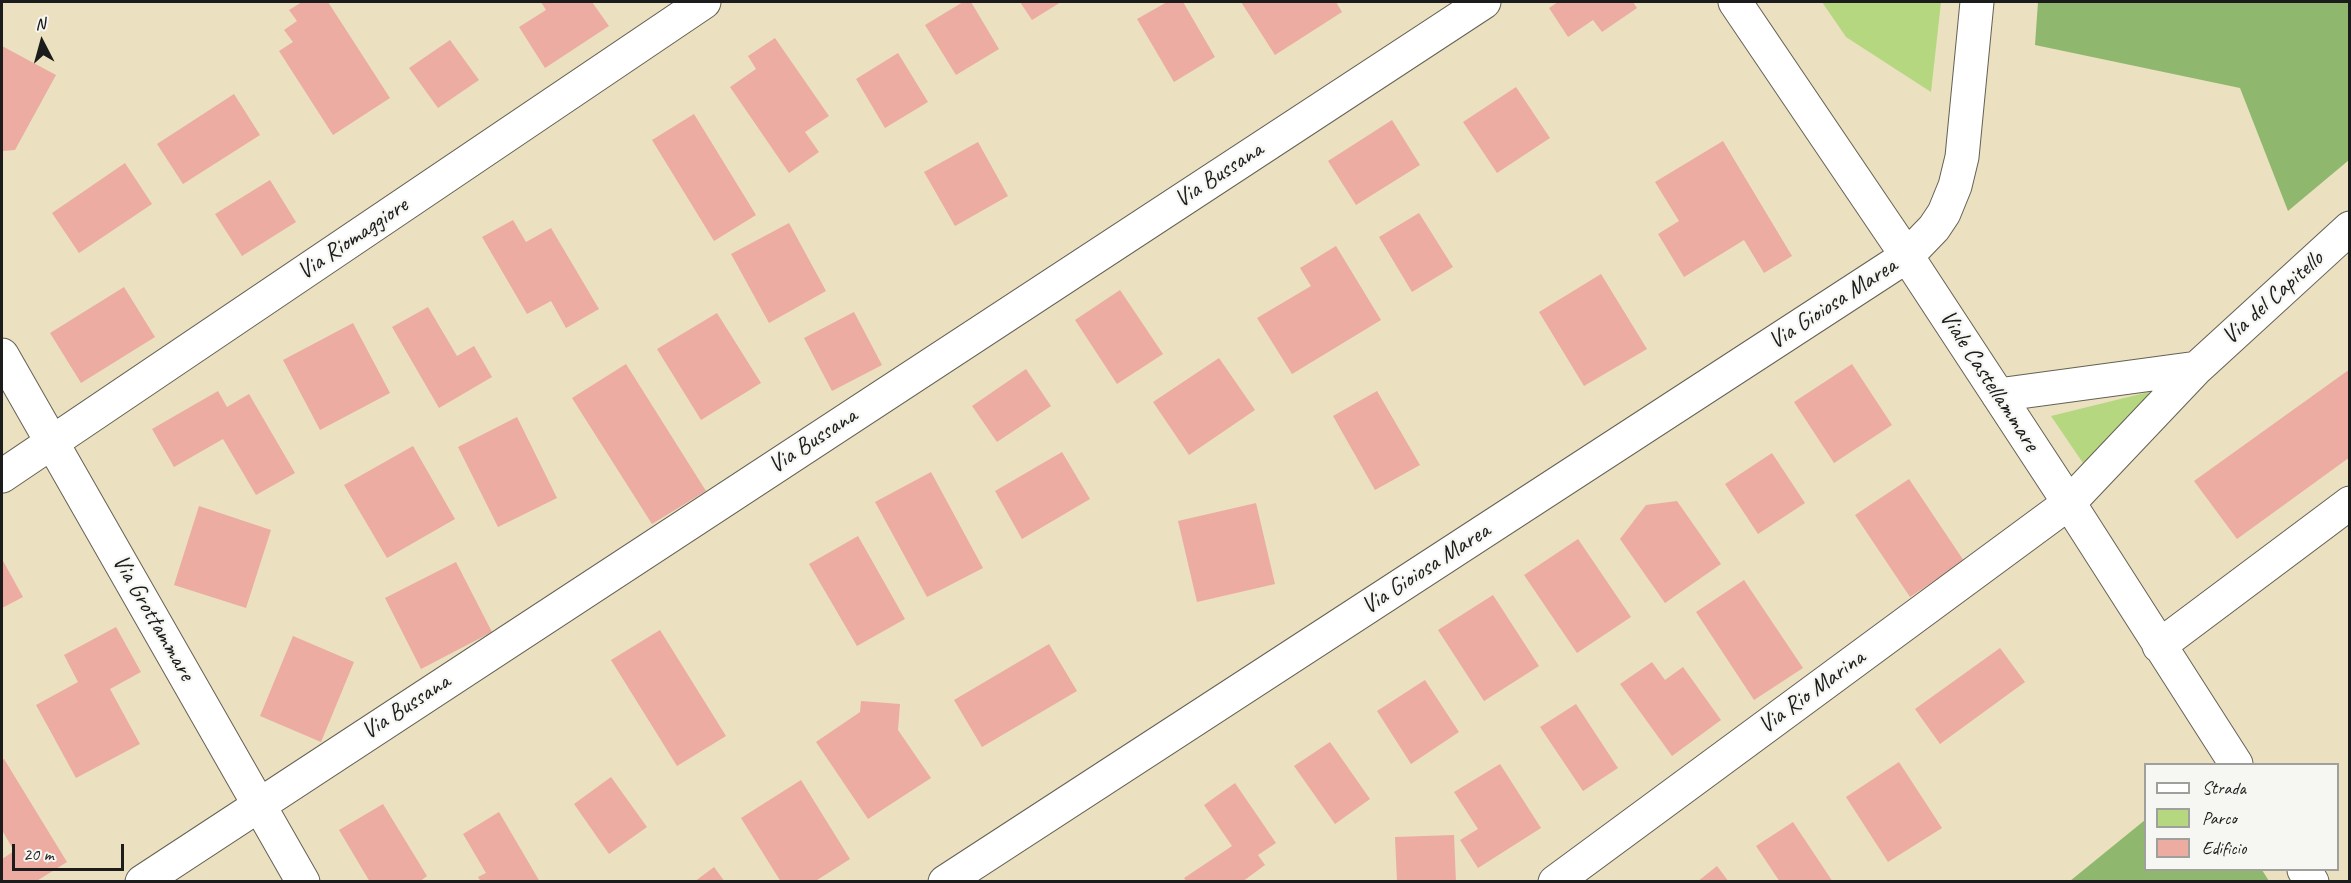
<!DOCTYPE html>
<html>
<head>
<meta charset="utf-8">
<style>
  body { margin:0 }
  #map { position:relative; width:2351px; height:883px; overflow:hidden; background:#ebe0bf; font-family:Caveat,sans-serif }
  canvas { display:block }
  .frame { position:absolute; inset:0; border:3px solid #1c1c1c; pointer-events:none }
  .legend { position:absolute; left:2144px; top:763px; width:195px; height:108px; box-sizing:border-box; background:#f6f6f2; border:2px solid #9f9f9c; margin:0; padding:8px 10px; list-style:none; font-size:18px; color:#1c1c1c }
  .legend li { display:flex; align-items:center; gap:12px; height:30px }
  .legend b { width:30px; border:2px solid #9f9f9c }
  .north { position:absolute; left:12px; top:12px; width:60px; height:60px; -webkit-text-stroke:4px #f6f6f2; paint-order:stroke; rotate:354deg; font-size:16px; font-weight:700; line-height:24px; text-align:center; color:#1c1c1c }
  .north::after { content:''; display:block; margin:auto; width:21px; height:27px; background:#1c1c1c; clip-path:polygon(50% 0,100% 100%,50% 72%,0 100%) }
  .scale { position:absolute; left:12px; top:844px; width:112px; height:27px; box-sizing:border-box; border:3px solid #1c1c1c; border-top:0; padding-left:8px; font-size:18px; line-height:21px; white-space:nowrap; color:#1c1c1c; -webkit-text-stroke:4px #f6f6f2; paint-order:stroke }
</style>
</head>
<body>
<div id="map">
<canvas width="2351" height="883"></canvas>
<div class="frame"></div>
<ul class="legend">
<li><b style="height:8px;background:#fff"></b>Strada</li>
<li><b style="height:16px;background:#b4d780"></b>Parco</li>
<li><b style="height:16px;background:#ecaca2"></b>Edificio</li>
</ul>
<div class="north">N</div>
<div class="scale">20 m</div>
</div>
<script>
const g = document.querySelector('canvas').getContext('2d');
g.lineJoin = 'round';
function paint(path, color) {
  g.fillStyle = color;
  g.fill(path, 'evenodd');
}
function stroke(path, color, width, dash) {
  g.strokeStyle = color;
  g.lineWidth = width;
  g.lineCap = dash ? 'butt' : 'round';
  g.setLineDash(dash || []);
  g.stroke(path);
}
function label(font, color, halo, rows, align = 'center') {
  g.font = font + ' Caveat,sans-serif';
  g.lineWidth = 4.5;
  g.setLineDash([]);
  g.textBaseline = 'middle';
  g.strokeStyle = halo;
  g.fillStyle = color;
  for (const [text, x, y, turn = 0] of rows) {
    g.save();
    g.translate(x, y);
    g.rotate((+turn || 0) * Math.PI / 180);
    g.textAlign = isNaN(turn) ? turn : align;
    if (halo) g.strokeText(text, 0, 0);
    g.fillText(text, 0, 0);
    g.restore();
  }
}
paint(new Path2D(`
  M1822 2H1941L1931 92 1846 37Z
  M2161 389 2085 466 2051 416Z`), '#b4d780');
paint(new Path2D(`
  M2038 2H2349V160L2288 211 2240 88 2035 45Z
  M2145 820 2146 870H2262L2269 881H2070Z`), '#8fb86e');
paint(new Path2D(`
  M302 2H328L390 98 333 135 279 51 293 42 284 30 297 21 289 10Z
  M541 2H592L609 26 545 68 519 27 546 10Z
  M963 2H971L999 49 956 75 925 25Z
  M1020 2H1061L1032 20Z
  M1167 2H1183L1215 57 1174 82 1137 19Z
  M1241 2H1336L1342 12 1275 55Z
  M1558 2H1633L1637 8 1602 32 1593 20 1568 37 1549 8Z
  M775 38 829 116 805 132 819 152 789 173 730 87 756 69 748 56Z
  M450 40 479 80 438 108 409 68Z
  M2 46 56 75 15 150 2 151Z
  M898 53 928 102 885 128 856 79Z
  M1516 87 1550 138 1497 173 1463 122Z
  M234 94 260 135 183 184 157 144Z
  M694 114 756 215 714 241 652 140Z
  M1392 120 1420 165 1356 205 1328 161Z
  M1723 141 1792 256 1764 273 1744 240 1684 277 1658 234 1679 221 1655 182Z
  M978 142 1008 196 955 226 924 172Z
  M125 163 152 204 79 253 52 213Z
  M270 180 296 222 242 256 215 214Z
  M1419 213 1453 267 1412 292 1379 237Z
  M513 220 526 242 551 228 599 309 566 328 551 301 527 314 482 237Z
  M789 223 826 291 769 323 731 254Z
  M1336 246 1381 320 1292 374 1257 318 1311 286 1300 268Z
  M1601 274 1647 349 1584 386 1539 312Z
  M124 287 155 337 81 383 50 333Z
  M1120 290 1163 354 1117 384 1075 320Z
  M428 307 457 356 474 346 492 377 439 408 392 327Z
  M854 312 882 365 832 391 804 338Z
  M717 313 761 383 701 420 657 349Z
  M353 323 390 393 320 430 283 360Z
  M1219 358 1255 410 1189 455 1153 402Z
  M626 364 706 491 652 524 572 398Z
  M1852 364 1892 425 1834 463 1794 402Z
  M1026 369 1051 406 997 442 972 406Z
  M2350 369V457L2237 539 2194 481Z
  M218 391 227 407 249 394 295 473 256 495 223 439 174 467 152 429Z
  M1377 391 1420 465 1375 490 1333 416Z
  M517 417 557 498 498 527 458 447Z
  M413 446 455 519 387 558 344 485Z
  M1062 452 1090 499 1022 539 995 491Z
  M1772 453 1805 503 1758 534 1725 484Z
  M931 472 983 568 927 597 875 502Z
  M1909 479 1964 561 1910 597 1855 515Z
  M1677 501 1721 564 1665 603 1620 539 1646 505Z
  M1256 503 1275 584 1197 602 1178 521Z
  M199 506 271 530 246 608 174 585Z
  M858 536 905 619 857 646 809 564Z
  M1578 539 1631 617 1577 653 1524 575Z
  M2 559 23 597 2 608Z
  M456 562 492 632 421 669 385 598Z
  M1744 580 1803 668 1754 700 1696 612Z
  M1493 595 1539 666 1484 701 1438 630Z
  M116 627 141 672 110 689 140 744 76 778 36 705 78 682 64 655Z
  M660 630 726 736 677 766 611 660Z
  M293 636 354 662 321 742 260 716Z
  M1049 644 1077 691 982 747 954 700Z
  M2000 648 2025 682 1940 744 1915 709Z
  M1652 662 1665 680 1683 667 1721 720 1672 756 1620 684Z
  M1425 680 1459 732 1411 764 1377 711Z
  M861 701 900 704 898 730 931 778 868 819 816 742 860 712Z
  M1576 704 1618 768 1583 791 1540 727Z
  M1330 742 1370 799 1335 824 1294 766Z
  M4 759 67 862 35 882 2 880V859L14 851 2 830V760Z
  M1899 762 1942 828 1888 862 1846 797Z
  M1500 764 1541 828 1478 868 1460 840 1478 829 1454 792Z
  M611 777 647 827 609 854 574 804Z
  M801 780 850 859 814 882H781L741 818Z
  M1235 783 1276 843 1258 855 1265 865 1242 882H1187L1184 878 1232 846 1204 805Z
  M383 804 427 876 419 882H370L339 830Z
  M499 812 540 882H481L478 877 486 873 463 834Z
  M1793 822 1833 882H1780L1756 846Z
  M1454 835 1456 882H1397L1395 837Z
  M1717 866 1729 882H1697Z
  M714 867 725 882H694Z`), '#ecaca2');
const minor = new Path2D(`
  M1735 2 1907 256 2069 503 2236 764
  M2 355 303 882
  M1998 395 2197 368
  M2 476 704 2
  M2159 646 2350 503
  M2304 870 2312 882
  M142 882 1484 2
  M945 882 1907 256 1934 228 1944 213 1955 186 1962 157 1977 2
  M1555 882 2069 503 2197 368 2350 228`);
stroke(minor, '#646155', 35);
stroke(minor, '#fff', 33);
label('24px', '#1c1c1c', '#f6f6f2', [
  ["Via Bussana",1219,175,-33],
  ["Via Riomaggiore",353,239,-34],
  ["Via del Capitello",2273,298,-42],
  ["Via Gioiosa Marea",1833,304,-33],
  ["Viale Castellammare",1989,381,57],
  ["Via Bussana",813,441,-33],
  ["Via Gioiosa Marea",1426,569,-33],
  ["Via Grottammare",153,618,60],
  ["Via Rio Marina",1812,692,-36],
  ["Via Bussana",406,707,-33]
]);
</script>
</body>
</html>
